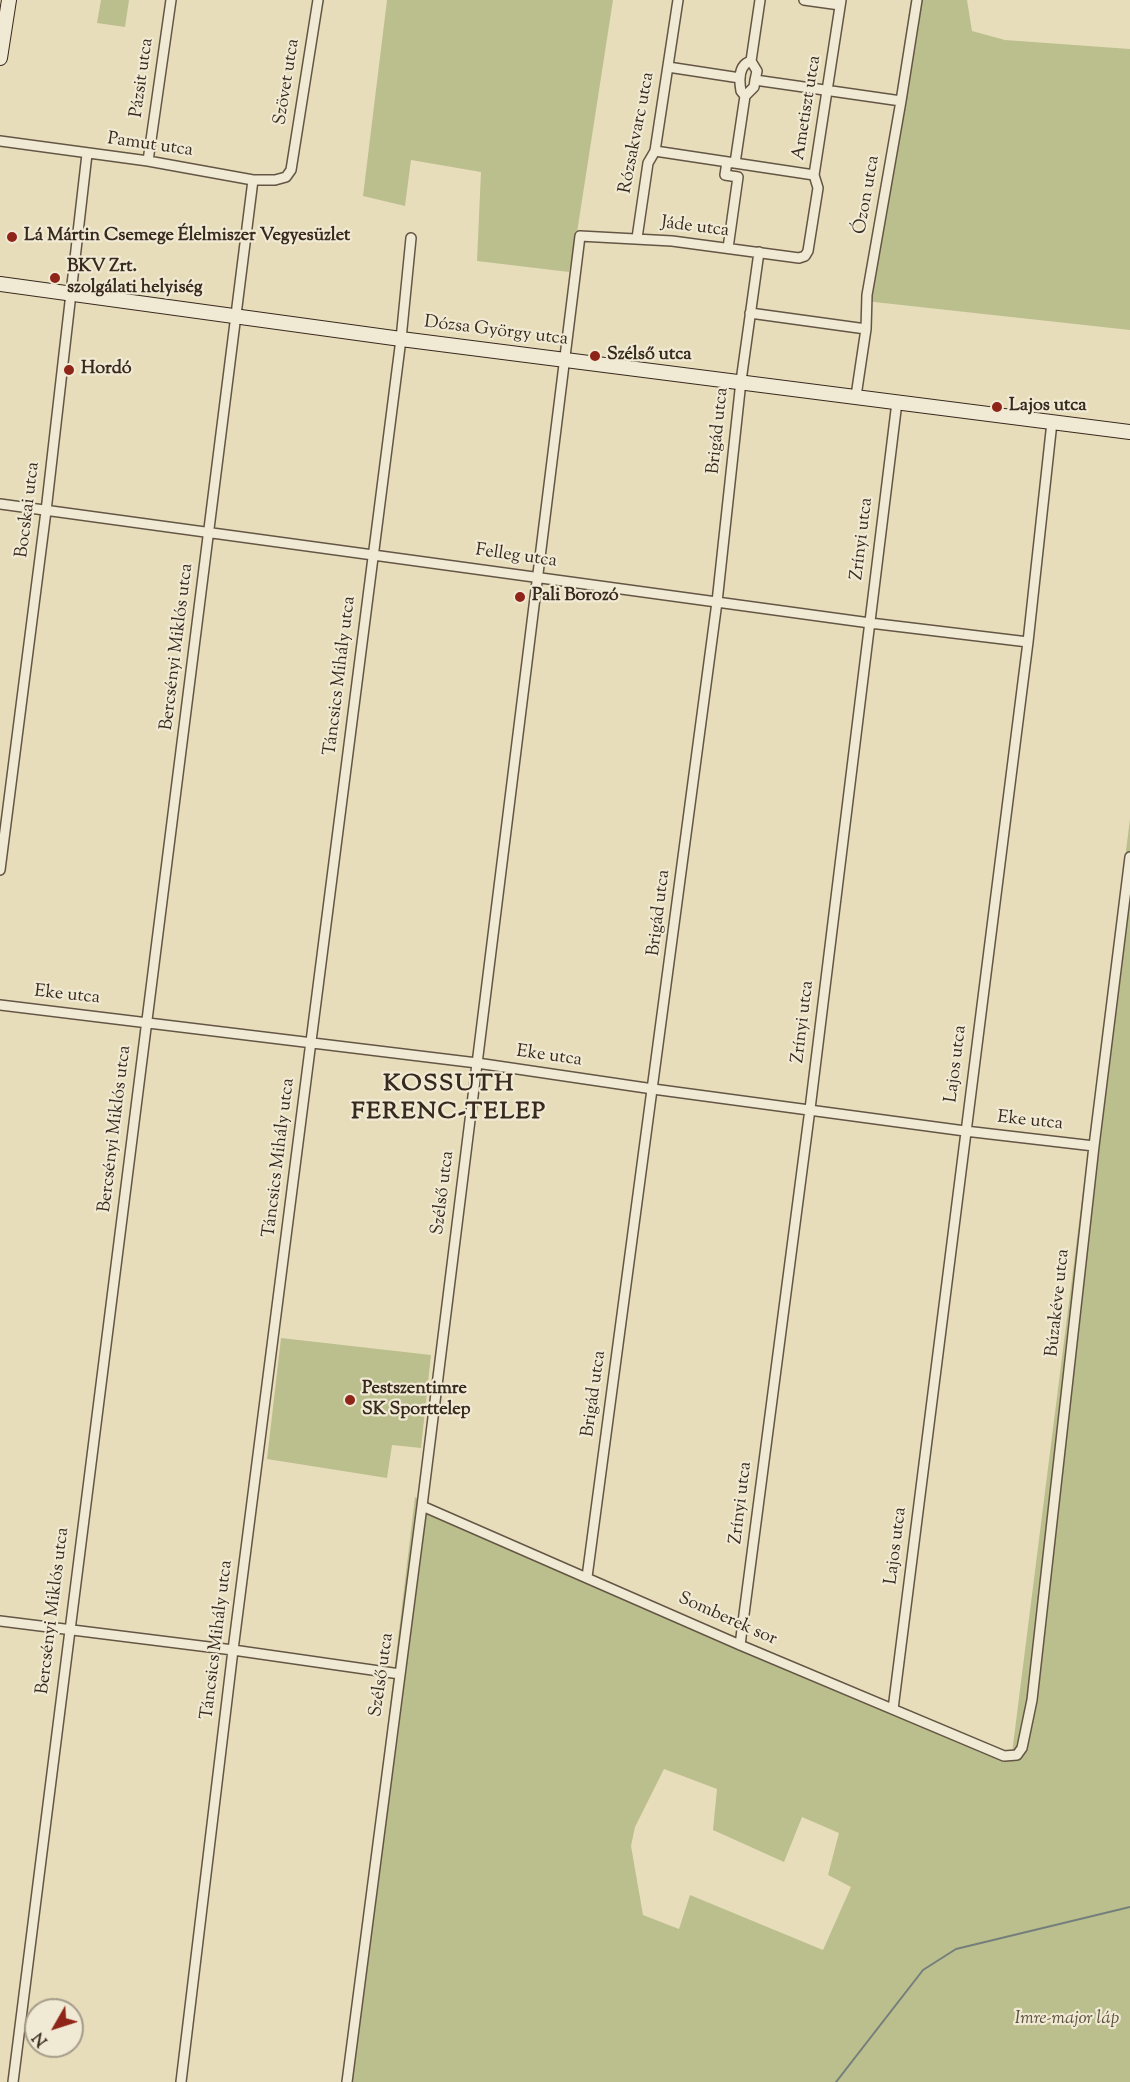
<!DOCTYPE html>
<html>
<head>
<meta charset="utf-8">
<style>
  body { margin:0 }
  #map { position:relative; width:1130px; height:2082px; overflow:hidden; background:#e8ddbb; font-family:"Sorts Mill Goudy",serif }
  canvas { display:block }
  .north { position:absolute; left:24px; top:1998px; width:60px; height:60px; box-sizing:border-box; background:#f0e9d3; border:2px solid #a69c8b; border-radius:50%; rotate:231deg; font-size:16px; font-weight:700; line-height:24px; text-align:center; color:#38291e }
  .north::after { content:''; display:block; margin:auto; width:21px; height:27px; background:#8f2418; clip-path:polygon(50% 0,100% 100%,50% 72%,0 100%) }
</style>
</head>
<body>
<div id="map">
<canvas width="1130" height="2082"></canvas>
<div class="north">N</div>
</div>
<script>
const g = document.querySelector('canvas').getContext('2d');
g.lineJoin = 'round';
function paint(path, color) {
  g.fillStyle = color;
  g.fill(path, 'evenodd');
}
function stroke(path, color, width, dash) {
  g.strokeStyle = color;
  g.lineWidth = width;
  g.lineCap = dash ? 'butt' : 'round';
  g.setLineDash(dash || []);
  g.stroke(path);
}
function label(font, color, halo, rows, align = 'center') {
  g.font = font + ' "Sorts Mill Goudy",serif';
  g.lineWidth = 4.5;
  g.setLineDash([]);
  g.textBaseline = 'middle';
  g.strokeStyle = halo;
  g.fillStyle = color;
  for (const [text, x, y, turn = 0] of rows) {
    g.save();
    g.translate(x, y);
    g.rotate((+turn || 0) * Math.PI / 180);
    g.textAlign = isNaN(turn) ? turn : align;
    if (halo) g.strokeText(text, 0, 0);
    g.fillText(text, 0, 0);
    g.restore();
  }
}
paint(new Path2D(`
  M101 0H129L125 27 97 23Z
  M387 0H613L576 239 569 272 477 261 481 172 411 160 405 206 363 196Z
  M911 0H967L972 31 1005 40 1130 49V330L865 301Z
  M1130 819V2082H345L415 1497 510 1542 1012 1753ZM664 1769 717 1789 713 1830 784 1862 802 1817 839 1833 828 1875 851 1887 823 1950 690 1895 679 1929 643 1915 631 1846 635 1827Z
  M281 1338 431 1355 421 1448 392 1445 387 1478 267 1459Z`), '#bbbf8d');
stroke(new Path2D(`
  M836 2082 923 1970 956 1949 1130 1907`), '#747f7c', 2);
const street = new Path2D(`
  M804 0 840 5
  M668 67 740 78
  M755 80 901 101
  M745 96 741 91C739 80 738 65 751 61
  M0 141 148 161 253 180H275L286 177 291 170 318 0
  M655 151 814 175
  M148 161 171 0
  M727 162 725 175 738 177 728 248
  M735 163 745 96 754 87 755 80 757 71 751 61 760 0
  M637 238 648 163 655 151 678 0
  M750 313 866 329
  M856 396 866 329 867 295 901 101 917 0
  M0 504 870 623 1028 642
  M0 870 46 511 87 154
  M0 1005 477 1063 653 1089 965 1131 1094 1146
  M422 1506 740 1645 1004 1756 1017 1755 1022 1748 1032 1700 1094 1146 1130 857
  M587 1577 717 602 741 381 759 252
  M0 1621 233 1650 400 1674
  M740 1645 810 1109 897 402
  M893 1709 1028 642 1052 422
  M13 2082 253 180
  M181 2082 233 1650 401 339 411 238
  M347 2082 422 1506 580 236 672 241 799 258 805 256 808 251 818 188 814 175 841 0`);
const secondary = new Path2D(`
  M0 58 9 0
  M0 284 401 339 1130 432`);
stroke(street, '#645645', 12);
stroke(secondary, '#38291e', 16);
stroke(street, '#f0e9d3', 9);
stroke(secondary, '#f0e9d3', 14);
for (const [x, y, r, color] of [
  [12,237,6,"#8f2418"],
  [55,278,6,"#8f2418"],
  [595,356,6,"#8f2418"],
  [69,370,6,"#8f2418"],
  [997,407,6,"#8f2418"],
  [520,597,6,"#8f2418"],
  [350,1400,6,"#8f2418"]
]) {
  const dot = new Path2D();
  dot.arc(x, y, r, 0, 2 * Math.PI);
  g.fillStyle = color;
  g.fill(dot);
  stroke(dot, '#f0e9d3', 2);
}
label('18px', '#38291e', '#f0e9d3', [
  ["Pázsit utca",143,78,-82],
  ["Szövet utca",288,82,-81],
  ["Ametiszt utca",808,108,-81],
  ["Rózsakvarc utca",638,133,-79],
  ["Pamut utca",150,146,8],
  ["Ózon utca",868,195,-80],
  ["Jáde utca",695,228,7],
  ["Dózsa György utca",496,332,7],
  ["Brigád utca",719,431,-84],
  ["Bocskai utca",29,510,-83],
  ["Zrínyi utca",863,539,-83],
  ["Felleg utca",516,557,8],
  ["Bercsényi Miklós utca",178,647,-83],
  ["Táncsics Mihály utca",341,676,-83],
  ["Brigád utca",660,913,-83],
  ["Eke utca",67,996,6],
  ["Zrínyi utca",804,1022,-83],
  ["Eke utca",549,1057,8],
  ["Lajos utca",957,1064,-83],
  ["Eke utca",1030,1122,6],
  ["Bercsényi Miklós utca",116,1129,-83],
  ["Táncsics Mihály utca",280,1158,-83],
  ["Szélső utca",444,1193,-83],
  ["Búzakéve utca",1059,1303,-84],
  ["Brigád utca",595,1394,-82],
  ["Zrínyi utca",742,1503,-83],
  ["Lajos utca",897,1546,-83],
  ["Bercsényi Miklós utca",54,1611,-83],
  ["Somberek sor",727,1620,24],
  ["Táncsics Mihály utca",218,1640,-83],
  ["Szélső utca",383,1675,-82]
]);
label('bold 18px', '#38291e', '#f0e9d3', [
  ["Lá Mártin Csemege Élelmiszer Vegyesüzlet",24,237],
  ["BKV Zrt.",67,268],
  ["szolgálati helyiség",67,289],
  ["Szélső utca",607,356],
  ["Hordó",81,370],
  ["Lajos utca",1009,407],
  ["Pali Borozó",532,597],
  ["Pestszentimre",362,1390],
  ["SK Sporttelep",362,1411]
], 'left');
label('italic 18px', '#594e3a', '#f0e9d3', [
  ["Imre-major láp",1067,2020]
]);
g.letterSpacing = '1.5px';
label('bold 24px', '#38291e', '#f0e9d3', [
  ["KOSSUTH",449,1086],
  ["FERENC-TELEP",449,1114]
]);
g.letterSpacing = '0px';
</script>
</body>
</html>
